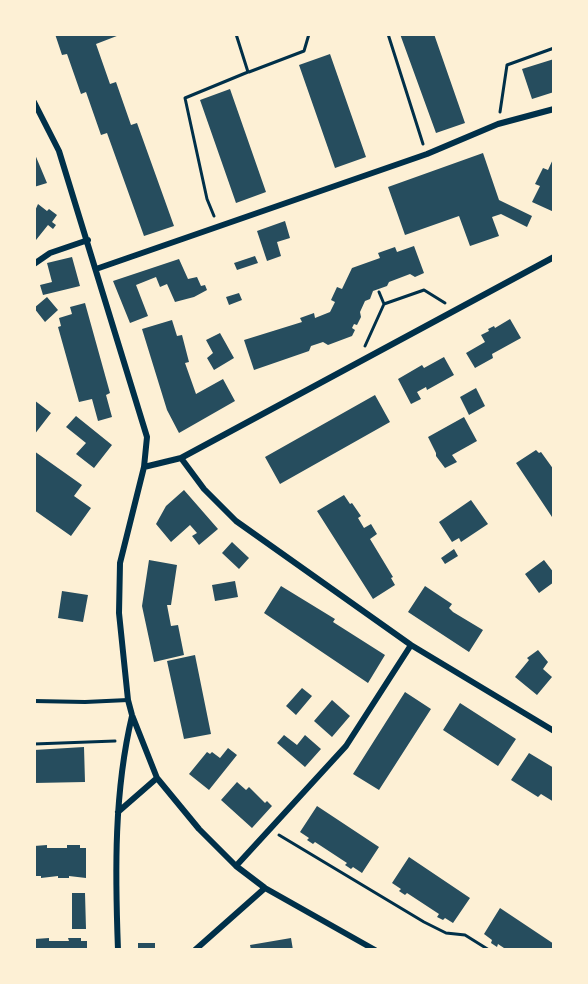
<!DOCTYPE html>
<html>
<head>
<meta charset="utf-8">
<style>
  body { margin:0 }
  #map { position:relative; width:588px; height:984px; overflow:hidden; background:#fdf0d5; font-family:"Public Sans",sans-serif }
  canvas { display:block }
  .frame { position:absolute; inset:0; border:36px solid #fdf0d5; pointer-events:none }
</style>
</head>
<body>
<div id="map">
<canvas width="588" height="984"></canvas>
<div class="frame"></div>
</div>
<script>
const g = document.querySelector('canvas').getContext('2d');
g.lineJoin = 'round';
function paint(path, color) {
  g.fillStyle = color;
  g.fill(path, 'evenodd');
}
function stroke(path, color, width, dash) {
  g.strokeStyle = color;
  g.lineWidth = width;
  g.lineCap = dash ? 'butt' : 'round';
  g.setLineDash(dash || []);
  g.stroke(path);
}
paint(new Path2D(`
  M55 34H122L96 44 110 84 116 82 131 125 137 123 174 226 144 236 107 133 101 135 86 92 81 94 67 54 62 55Z
  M400 34H434L465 123 436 133Z
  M330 54 366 157 335 168 299 65Z
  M554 59V92L532 99 522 69Z
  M230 89 266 192 236 203 200 100Z
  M34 152 47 183 34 187Z
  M483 153 499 200 532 216 527 227 501 214 492 217 499 236 470 246 459 216 405 235 388 187Z
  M554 157V212L532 202 540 186 535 184 543 168 548 170Z
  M38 204 47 211 49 209 57 215 52 222 56 225 53 229 48 225 36 240 34 238V213Z
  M285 221 290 238 277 242 281 256 267 261 257 231Z
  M414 246 424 273 415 277 410 274 389 282 387 286 373 291 370 299 365 301 360 312 361 317 357 325 354 324 352 328 355 330 352 336 328 345 323 342 311 346 309 351 254 370 244 340 302 322 300 318 314 313 315 318 330 312 335 302 331 300 337 287 342 289 352 268 380 258 378 253 395 247 397 252Z
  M255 256 258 263 237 270 234 263Z
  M72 257 80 286 43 295 40 285 52 282 47 263Z
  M179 259 188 279 197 277 201 286 205 285 207 290 194 297 175 302 167 284 160 287 156 277 136 285 148 316 130 323 113 281Z
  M239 293 242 300 229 305 226 297Z
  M47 297 58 310 45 322 34 308Z
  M85 303 110 393 106 395 112 417 98 421 92 399 79 402 58 327 61 326 59 318 72 314 70 307Z
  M510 319 521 338 492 354 493 358 475 368 466 353 485 342 481 335 489 331 488 329 494 326 495 328Z
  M172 320 177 336 182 335 189 362 185 363 196 394 223 379 235 401 179 433 167 410 142 329Z
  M220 333 234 358 214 370 207 358 213 353 206 340Z
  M444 357 454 375 427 390 426 387 417 392 421 399 411 404 398 379 422 365 424 368Z
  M476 388 485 406 469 415 460 397Z
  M375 395 390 422 280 484 265 457Z
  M34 400 51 413 34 435Z
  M76 416 112 445 94 468 76 454 86 443 66 427Z
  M464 417 477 441 452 455 457 462 445 468 436 456V453L428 437Z
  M536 450 539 453 541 452 554 470V520L516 463Z
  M34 451 82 485 74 496 91 508 71 536 34 510Z
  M184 490 218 529 199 545 192 536 197 533 190 525 171 542 156 524 166 506Z
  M344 495 350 504 352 503 361 516 358 518 364 528 371 524 377 534 370 539 393 577 391 578 395 585 373 599 317 511Z
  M471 500 488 524 461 542 459 538 452 542 439 522Z
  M232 542 249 558 239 569 222 553Z
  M454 549 458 556 445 564 441 558Z
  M149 560 177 565 171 605H167L171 626 178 625 184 655 154 662 142 606Z
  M544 560 554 573V582L539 593 525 574Z
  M235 581 238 597 215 601 212 585Z
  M281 586 335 619 333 622 385 655 368 683 264 613Z
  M425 586 452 604 449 608 453 612 483 630 469 652 408 612Z
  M62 591 88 595 83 622 58 618Z
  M538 650 548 662 543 669 552 677 537 695 515 677 529 660 527 658Z
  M195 655 211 734 184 739 167 661Z
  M302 688 312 696 296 715 286 706Z
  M405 692 431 709 379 790 353 774Z
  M332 700 350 716 332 737 314 721Z
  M460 703 516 739 498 766 443 730Z
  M284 735 297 745 305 735 321 749 305 767 277 743Z
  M84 747 85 782 34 783V750Z
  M228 748 237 755 209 790 189 774 207 752 210 754 212 752 220 758Z
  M529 753 554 768V802L541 794 538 797 511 780Z
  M237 782 246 790 249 787 265 803 267 801 272 806 252 828 221 800Z
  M317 806 379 847 362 873 353 867 351 869 345 865 347 863 315 842 313 844 307 840 309 838 300 832Z
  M47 845V848H67V845H80V848H86V878L69 876V878H58V876L41 878V876H34V846Z
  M409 857 470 898 453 923 445 918 443 920 437 917 439 914 407 893 405 895 399 891 401 889 392 883Z
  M72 893H85L86 929H72Z
  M500 908 554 944V950H507L498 944 497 947 491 943 492 940 484 934Z
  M49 938V941H69L68 938H81V941H87V950H34L35 939Z
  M291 938 293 950H251L250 945Z
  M138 943H155V950H138Z`), '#264d5e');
stroke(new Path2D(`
  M388 34 423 144
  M249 72 304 51 309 34
  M500 112 507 65 554 48
  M214 216 207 199 185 98 248 72 236 34
  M379 292 384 304
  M365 346 384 304 424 290 445 303
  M34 744 115 741
  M279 835 424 922 446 933 465 935 489 950`), '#003049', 3);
stroke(new Path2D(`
  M34 701 85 702 128 700`), '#003049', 4);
stroke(new Path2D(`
  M34 102 59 151 147 437 144 467 120 563 119 613 128 700 132 715 157 778 199 829 236 866 265 888 375 950
  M34 264 50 253 88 240
  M96 269 427 154 498 124 554 109
  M181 458 204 489 236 521 411 645 554 731
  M144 467 181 458 554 257
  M118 812 157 778
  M236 866 346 746 411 645
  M118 950C115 871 114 792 132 716
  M195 950 265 888`), '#003049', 6);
</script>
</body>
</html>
